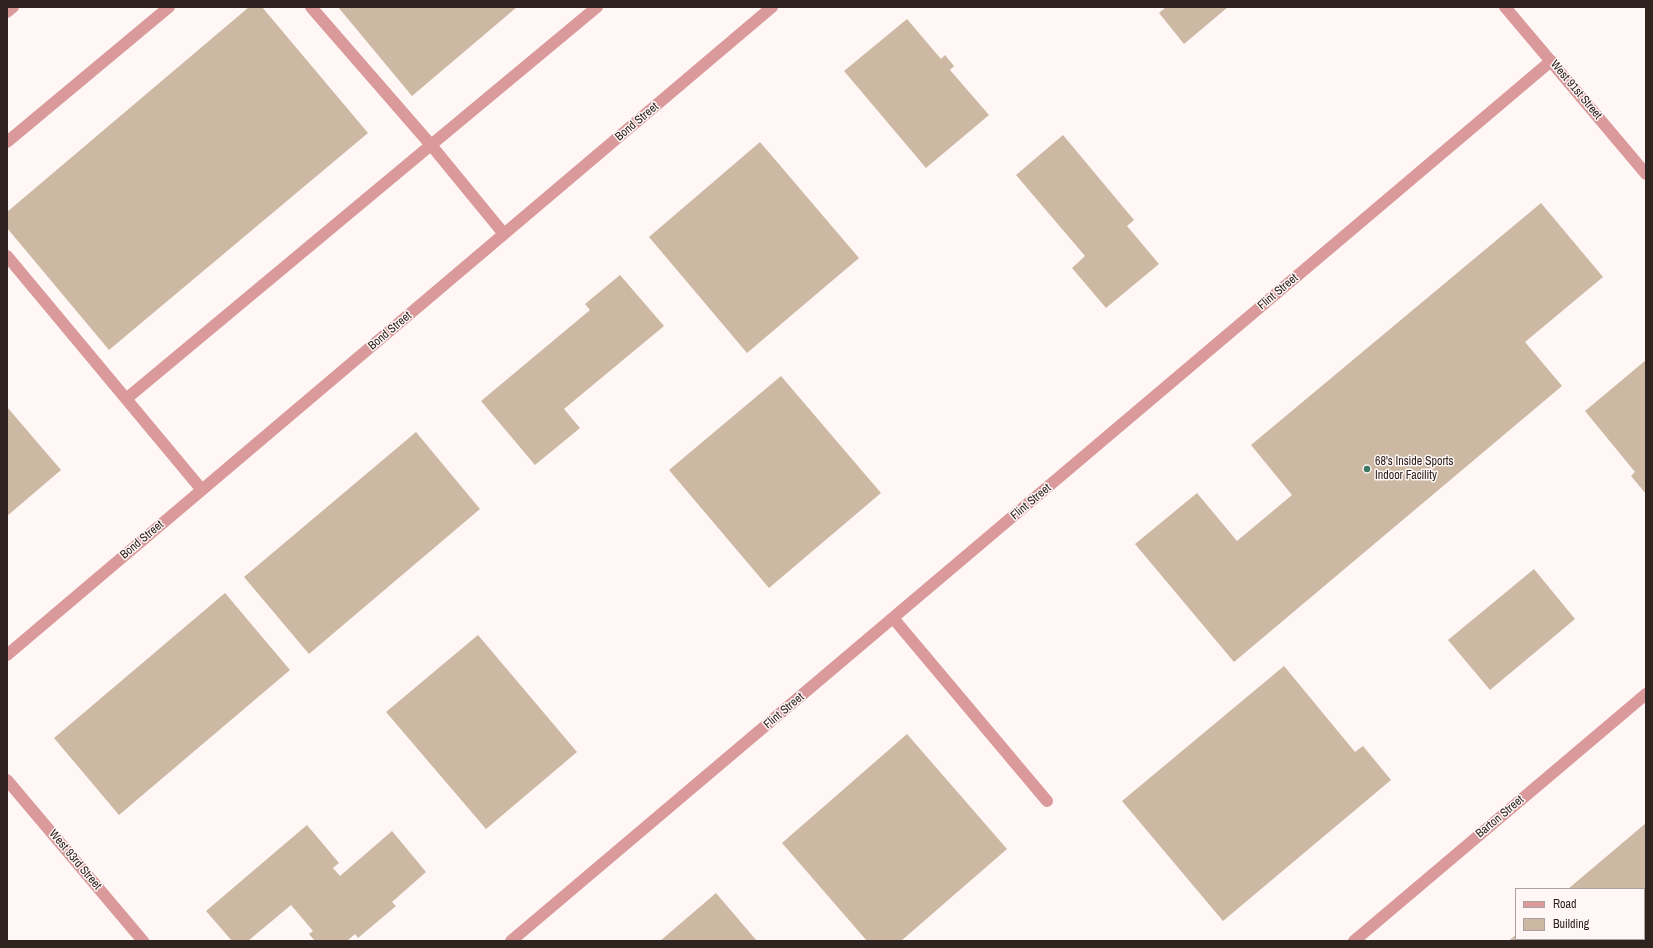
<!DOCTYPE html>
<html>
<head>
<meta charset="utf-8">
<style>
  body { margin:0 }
  #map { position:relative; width:1653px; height:948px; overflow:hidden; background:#fef7f5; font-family:"Archivo Narrow",sans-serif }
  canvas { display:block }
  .frame { position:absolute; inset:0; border:8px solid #2f231f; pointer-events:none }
  .legend { position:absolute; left:1515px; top:888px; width:130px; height:52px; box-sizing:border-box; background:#fef7f5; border:1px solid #aba29f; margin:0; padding:5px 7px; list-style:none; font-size:12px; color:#2f231f }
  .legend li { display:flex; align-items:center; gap:8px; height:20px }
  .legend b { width:20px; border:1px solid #aba29f }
</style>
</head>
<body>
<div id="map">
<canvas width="1653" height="948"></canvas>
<div class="frame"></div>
<ul class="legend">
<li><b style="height:5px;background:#da999a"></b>Road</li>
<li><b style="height:11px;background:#cdb9a3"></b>Building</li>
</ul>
</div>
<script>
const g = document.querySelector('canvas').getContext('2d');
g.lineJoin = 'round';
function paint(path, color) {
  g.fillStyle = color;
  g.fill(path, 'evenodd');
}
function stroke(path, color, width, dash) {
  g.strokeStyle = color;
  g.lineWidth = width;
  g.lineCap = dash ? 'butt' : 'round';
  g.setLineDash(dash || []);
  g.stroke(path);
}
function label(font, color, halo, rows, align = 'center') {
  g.font = font + ' "Archivo Narrow",sans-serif';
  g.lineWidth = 3;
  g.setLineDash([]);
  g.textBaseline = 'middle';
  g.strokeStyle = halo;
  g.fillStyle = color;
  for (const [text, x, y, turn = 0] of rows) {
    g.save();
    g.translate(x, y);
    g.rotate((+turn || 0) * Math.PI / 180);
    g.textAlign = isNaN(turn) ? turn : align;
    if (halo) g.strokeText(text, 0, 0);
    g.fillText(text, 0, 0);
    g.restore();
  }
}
paint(new Path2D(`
  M249 7H262L368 133 109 350 7 228V212Z
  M338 7H517L412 96Z
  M1166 7H1228L1184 44 1159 13Z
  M907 19 941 59 945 55 954 66 950 70 989 115 926 168 844 71Z
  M1063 135 1134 220 1127 226 1159 264 1106 308 1072 268 1085 256 1016 175Z
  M760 142 859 258 747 353 649 237Z
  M1541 203 1603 277 1525 342 1562 386 1234 662 1135 544 1197 493 1237 541 1292 495 1251 445Z
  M620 275 664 326 564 409 580 428 535 465 481 401 590 310 585 304Z
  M1646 360V494L1631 476 1635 472 1585 411Z
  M781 376 881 493 769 588 669 470Z
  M7 407 61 470 7 516Z
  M416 432 480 509 309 654 244 577Z
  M1534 569 1575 619 1490 690 1448 640Z
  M225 593 290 670 119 815 54 738Z
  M478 635 577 752 486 829 386 712Z
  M1284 666 1355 752 1363 746 1391 780 1223 921 1122 801Z
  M907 734 1007 849 901 941H867L782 843Z
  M1646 823V941H1580L1578 939H1644V889H1568Z
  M307 825 339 863 333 868 340 876 392 831 426 872 392 902 396 906 358 938 355 934 347 941H315L309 934 313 931 291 905 248 941H232L206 911Z
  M716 893 757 941H660Z
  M1516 935V939H1548L1550 941H1508Z`), '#cdb9a3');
stroke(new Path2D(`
  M1505 7 1646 174
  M7 12 13 7
  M7 142 169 7
  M504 234 431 145 597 7
  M7 256 202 490
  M126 399 431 145 311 7
  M893 618 1047 801
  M7 655 772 7
  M7 780 143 941
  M511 941 1551 61
  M1354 941 1646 694`), '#da999a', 12);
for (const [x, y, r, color] of [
  [1367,469,4,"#3b7763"]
]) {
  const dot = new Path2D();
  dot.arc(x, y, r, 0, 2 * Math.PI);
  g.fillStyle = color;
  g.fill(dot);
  stroke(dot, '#fef7f5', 1.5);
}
label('12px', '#2f231f', '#fef7f5', [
  ["West 91st Street",1576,90,50],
  ["Bond Street",637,122,-40],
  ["Flint Street",1278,292,-40],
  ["Bond Street",390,331,-40],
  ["Flint Street",1031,502,-40],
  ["Bond Street",142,540,-40],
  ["Flint Street",784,711,-40],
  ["Barton Street",1500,817,-40],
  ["West 93rd Street",75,860,50]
]);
label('12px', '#2f231f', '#fef7f5', [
  ["68's Inside Sports",1375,462],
  ["Indoor Facility",1375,476]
], 'left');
</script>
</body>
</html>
